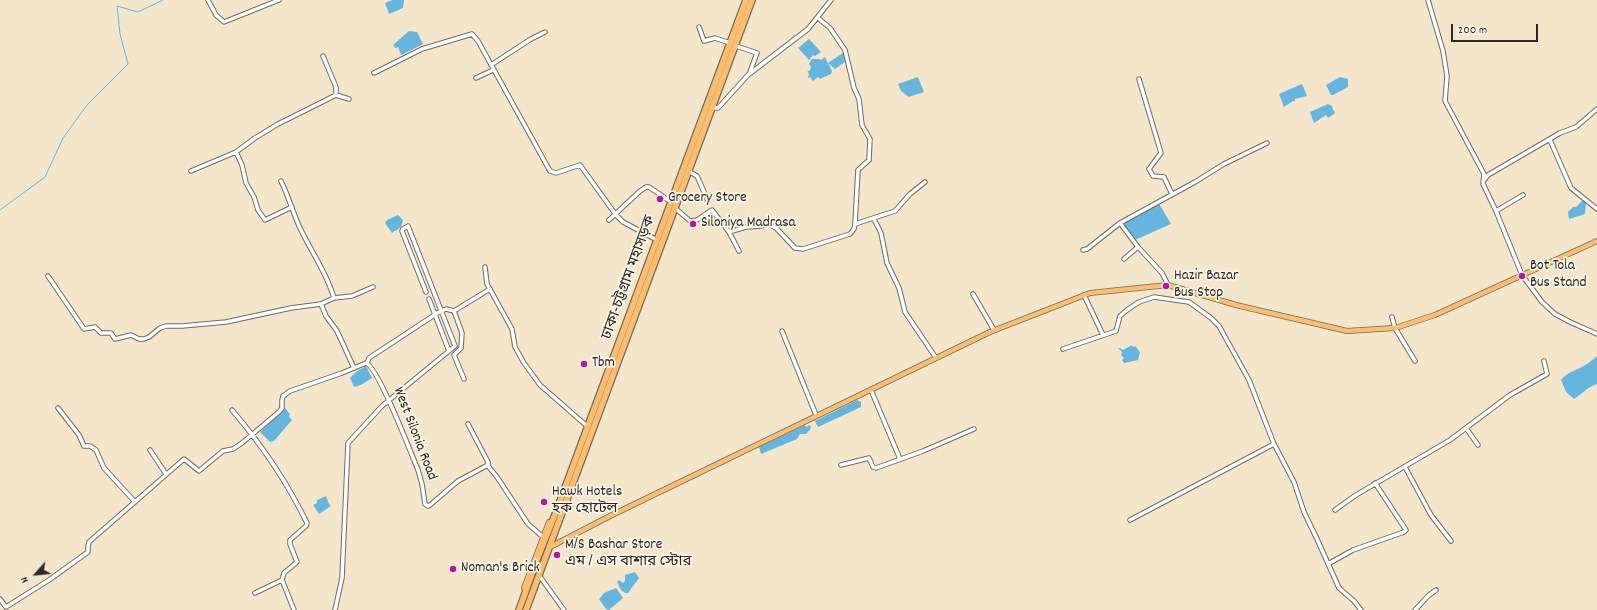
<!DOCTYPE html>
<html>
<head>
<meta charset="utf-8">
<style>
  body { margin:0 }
  #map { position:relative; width:1597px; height:610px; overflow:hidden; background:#f3e6cb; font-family:Dekko,sans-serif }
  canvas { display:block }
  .north { position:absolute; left:16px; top:554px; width:40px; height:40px; -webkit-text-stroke:3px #fcf5e5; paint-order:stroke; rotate:243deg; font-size:11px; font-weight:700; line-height:16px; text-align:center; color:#2b2b2b }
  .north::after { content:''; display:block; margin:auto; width:14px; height:18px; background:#2b2b2b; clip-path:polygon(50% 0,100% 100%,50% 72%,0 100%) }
  .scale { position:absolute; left:1451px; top:24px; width:87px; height:18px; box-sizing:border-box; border:2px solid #2b2b2b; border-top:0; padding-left:5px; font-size:12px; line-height:14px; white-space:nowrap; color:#2b2b2b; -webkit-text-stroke:3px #fcf5e5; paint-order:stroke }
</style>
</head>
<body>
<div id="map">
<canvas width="1597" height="610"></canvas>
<div class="north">N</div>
<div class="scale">200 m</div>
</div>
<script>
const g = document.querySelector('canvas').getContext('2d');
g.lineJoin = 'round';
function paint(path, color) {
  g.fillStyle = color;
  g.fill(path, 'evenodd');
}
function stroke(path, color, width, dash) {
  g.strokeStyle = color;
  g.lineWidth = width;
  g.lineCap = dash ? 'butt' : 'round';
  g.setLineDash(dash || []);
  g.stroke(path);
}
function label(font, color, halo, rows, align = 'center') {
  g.font = font + ' Dekko,"Noto Sans Bengali",sans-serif';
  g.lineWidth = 3.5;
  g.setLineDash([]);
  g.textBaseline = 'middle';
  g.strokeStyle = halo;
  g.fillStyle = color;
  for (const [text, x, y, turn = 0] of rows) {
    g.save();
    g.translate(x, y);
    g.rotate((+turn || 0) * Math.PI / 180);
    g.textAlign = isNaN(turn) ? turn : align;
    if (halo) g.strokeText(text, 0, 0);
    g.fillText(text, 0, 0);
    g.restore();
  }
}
paint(new Path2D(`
  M393 0H404L403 8 389 14 385 3Z
  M409 31 417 32 423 44 401 55 398 47 395 48 393 45Z
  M809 39 821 52 815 56 813 55 809 60 798 48Z
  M843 53 846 61 835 69 828 63 832 71 831 74 820 79 818 77 813 81 810 77 808 78 809 73 807 72 810 70 811 67 809 64 812 59H820L821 60 825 57 828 63Z
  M918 77 924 92 909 97 901 91 898 84Z
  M1340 77 1348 79V87L1333 95H1331L1326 85Z
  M1302 84 1307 96 1295 99V101H1293L1284 107 1279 94Z
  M1328 104 1332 106 1333 110 1335 112 1334 114 1328 118 1326 115 1314 123 1310 112Z
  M1582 201 1586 202 1585 214 1569 219 1568 212 1573 207H1576Z
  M1158 202 1171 224 1135 240 1121 224Z
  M398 215 403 220 401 227 392 233 385 223 387 220Z
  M1132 345 1133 347 1135 346 1140 352 1138 360 1124 363 1122 360 1124 358 1121 355 1122 352 1118 348H1120L1123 350Z
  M1597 356V384C1584 389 1584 393 1574 399L1566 392 1561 380C1568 372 1572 372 1580 368 1586 365 1592 360 1597 356Z
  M366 366 372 378 361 385 354 387 350 378 356 372Z
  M857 400 861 402V407L818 427 815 421Z
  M285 408 290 414 289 417 292 420 274 441 270 442 260 432Z
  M805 425 806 427 810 425 811 428 806 434H800L797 439 761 454 759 447Z
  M326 496 329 504 331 506 319 514 313 505 317 503V500Z
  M635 572 639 578 628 593H625L621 590 617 582 619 580 623 583 625 581V575Z
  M616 588 623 598 609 610 606 609 599 599 604 593Z`), '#65b5df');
stroke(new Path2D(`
  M0 210 45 177 63 138 87 105 128 64 120 34 117 6 138 12 163 0`), '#65b5df', 1);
const minor = new Path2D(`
  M208 0 216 15 224 22 279 0
  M1428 0 1443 51 1447 76 1445 101 1484 174 1483 184 1496 211 1522 275 1542 302 1555 314 1570 322 1597 334
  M699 27 704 41 715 38 730 43
  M736 46 757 53 750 72
  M323 56 336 87V95
  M491 65 531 39 545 32
  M374 73 422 49 472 34 478 41 550 171 556 173 580 165 616 215 623 222 657 240
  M476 78 493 70
  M1139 79 1161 153 1149 169 1153 176 1164 177 1172 194
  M711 108H718L748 75 808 29 831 0
  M1550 140 1571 188 1597 209
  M236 152 242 165 246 183 254 197 258 210 265 220 292 207
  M191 171 236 152 255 138 278 124 336 95 349 99
  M688 171 697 176 708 201
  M1485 179 1488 175 1560 133 1576 127 1597 109
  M281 181C289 197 293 214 301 230 312 253 327 273 334 298
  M675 208 690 221 697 220 712 210 729 232 746 227 761 226 769 224 777 229 795 248 803 249 850 234 854 229 855 224 858 170 869 160 870 139 862 125 859 99 854 88 845 50 830 28 818 18
  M1496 211 1523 195
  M874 219 881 233 887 263 899 288 905 312 936 358
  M609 220 640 191 646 187H649L671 202
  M1120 223 1138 247 1124 259
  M855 224 895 211 910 194 925 182
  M729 232 739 251
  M1138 247 1162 273 1168 285
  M1083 250 1087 249 1120 223 1195 182 1224 164 1267 143
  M485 267 487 284 512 329 515 347 524 363 540 385 588 427
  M48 276 84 329 95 327 101 333H111L115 339 131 335 139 339H144L149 337 160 328 166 326H182L226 322 291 308 321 304 334 298 352 296 373 287
  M973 294 994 330
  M1084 295 1103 335
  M429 299 449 351
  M321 304 326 316 337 331 354 368
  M454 311 462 333 461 348 454 355 464 379
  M1392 317 1395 328 1415 361
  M782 331 816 415
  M1063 349 1116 331 1120 316 1127 310 1139 302 1154 297 1189 302 1211 318 1219 326 1249 380 1274 444 1294 482 1304 512 1317 539 1339 588 1354 601 1361 610
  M367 363 369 358 439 312 446 309 454 311 490 289
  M871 390 900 459
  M58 408 79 435 84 446H90L96 450 104 468 135 502
  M232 410C261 444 287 482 307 523L306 526 290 540V544L297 562 284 573 282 580 294 610
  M468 424 488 462V466
  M1466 428 1478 445
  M150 450 166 474
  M841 465 869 458 873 467 876 468 923 451 974 429
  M1405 467 1431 515 1451 541
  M1335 510 1356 495 1450 440 1510 395 1547 374 1544 361
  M1130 520 1274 444
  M1328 564 1353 550 1404 532 1406 530 1375 483
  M541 578 564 610
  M255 593 282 580
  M0 599 6 607 49 580 88 552V546L89 542 184 459 199 471 223 451 233 449 242 443 280 411 282 408V400L283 396 290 391 342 373 366 363C378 367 411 453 418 470L422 484 425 504 428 506 430 505 458 481 486 466H488L497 477 528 524 543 537
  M335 610 342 578 348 443 382 406 455 346 408 226 403 229 402 231 426 292
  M1415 610 1428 596 1436 590`);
const major = new Path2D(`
  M552 546 612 515 990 332 1090 293 1168 285 1236 305 1347 331 1395 328 1435 315 1597 241
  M524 588 549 522`);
const highway = new Path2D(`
  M519 610 538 557 556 512 746 0
  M526 610 752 0`);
stroke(minor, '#716c63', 5.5);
stroke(major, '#716c63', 6);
stroke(highway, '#716c63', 8);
stroke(minor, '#fff', 3.5);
stroke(major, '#fcbd6f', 4.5);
stroke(highway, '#fcbd6f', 5.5);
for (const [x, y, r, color] of [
  [660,199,4,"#b5179e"],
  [693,224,4,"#b5179e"],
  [1522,276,4,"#b5179e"],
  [1166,286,4,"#b5179e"],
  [584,364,4,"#b5179e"],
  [544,502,4,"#b5179e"],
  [557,555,4,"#b5179e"],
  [453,569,4,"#b5179e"]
]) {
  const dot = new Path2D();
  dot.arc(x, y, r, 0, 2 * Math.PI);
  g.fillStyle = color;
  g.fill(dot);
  stroke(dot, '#fcf5e5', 1.5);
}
label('15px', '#2b2b2b', '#fcf5e5', [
  ["Grocery Store",668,199],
  ["Siloniya Madrasa",701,224],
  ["Bot Tola",1530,267],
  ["Bus Stand",1530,284],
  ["Hazir Bazar",1174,277],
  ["Bus Stop",1174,294],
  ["Tbm",592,364],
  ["Hawk Hotels",552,493],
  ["হক হোটেল",552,510],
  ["M/S Bashar Store",565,546],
  ["এম / এস বাশার স্টোর",565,563],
  ["Noman's Brick",461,569]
], 'left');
label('15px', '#2b2b2b', '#fcf5e5', [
  ["ঢাকা-চট্টগ্রাম মহাসড়ক",630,278,-70],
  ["West Silonia Road",414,434,69]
]);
</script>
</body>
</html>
